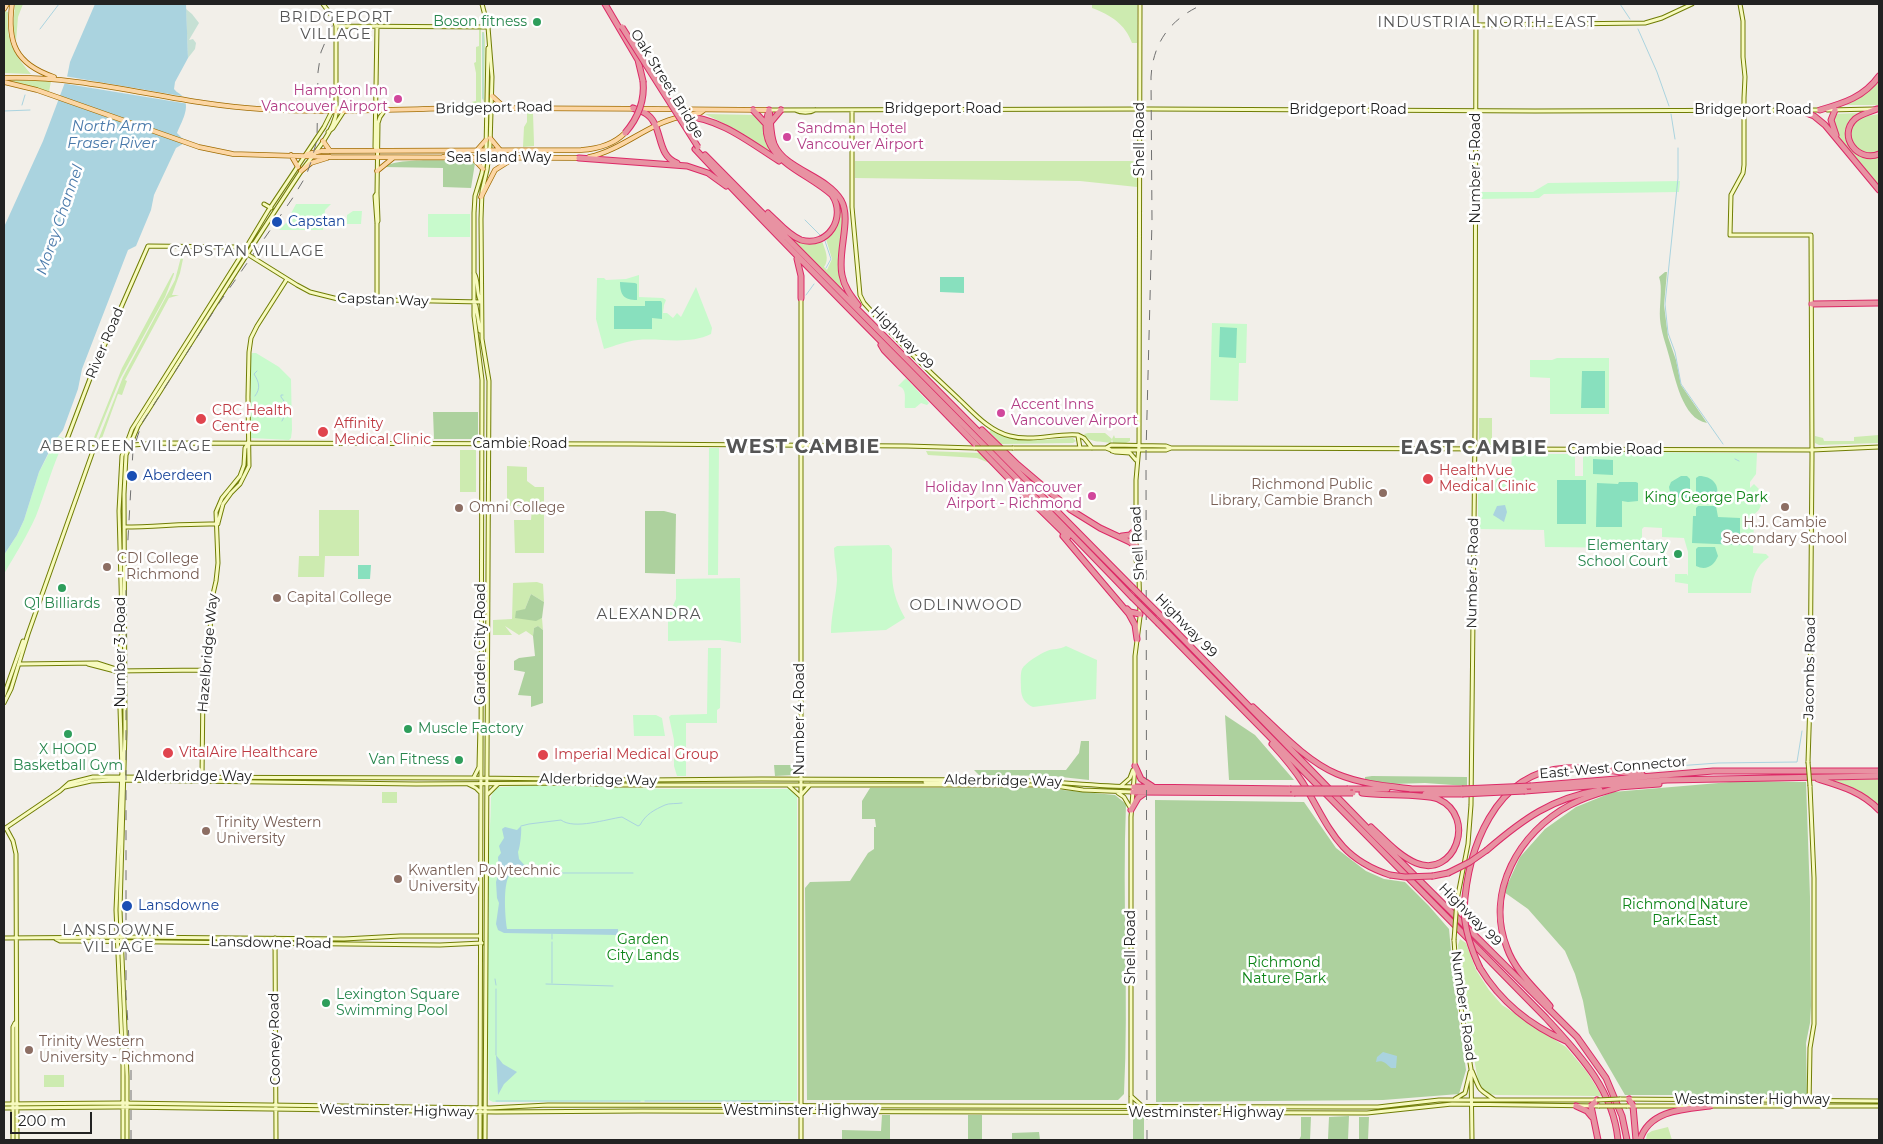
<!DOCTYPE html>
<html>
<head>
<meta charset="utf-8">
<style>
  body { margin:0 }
  #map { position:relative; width:1883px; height:1144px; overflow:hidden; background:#f2efe9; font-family:Montserrat,sans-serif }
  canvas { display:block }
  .frame { position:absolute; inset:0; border:5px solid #222; pointer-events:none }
  .scale { position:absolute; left:10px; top:1112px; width:82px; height:22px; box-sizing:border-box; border:2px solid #222; border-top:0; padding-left:6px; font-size:15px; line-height:18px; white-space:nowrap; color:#222; -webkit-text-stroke:4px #fff; paint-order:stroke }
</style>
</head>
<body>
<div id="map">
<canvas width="1883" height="1144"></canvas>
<div class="frame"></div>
<div class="scale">200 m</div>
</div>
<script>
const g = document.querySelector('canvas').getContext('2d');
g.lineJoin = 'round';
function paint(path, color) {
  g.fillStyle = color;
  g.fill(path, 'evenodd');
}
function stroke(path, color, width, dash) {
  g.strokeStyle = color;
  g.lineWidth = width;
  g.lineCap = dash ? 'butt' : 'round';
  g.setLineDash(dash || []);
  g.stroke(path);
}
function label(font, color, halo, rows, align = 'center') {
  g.font = font + ' Montserrat,sans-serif';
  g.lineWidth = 5;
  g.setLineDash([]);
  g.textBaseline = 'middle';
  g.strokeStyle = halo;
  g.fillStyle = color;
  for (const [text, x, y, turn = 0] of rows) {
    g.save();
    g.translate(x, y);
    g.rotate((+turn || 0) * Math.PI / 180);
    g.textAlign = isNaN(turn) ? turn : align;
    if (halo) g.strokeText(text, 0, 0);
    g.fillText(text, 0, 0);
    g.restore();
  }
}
paint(new Path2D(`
  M15 4H23L18 17 16 41 13 29Z
  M989 4H1137V43H1132C1125 24 1111 15 1092 8V5Z
  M5 11 8 12C6 41 13 53 31 74L4 73Z
  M481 29V103H474L471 102 476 101V73L474 63 476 62V47L479 46V30Z
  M482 32H484L485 41 484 102 482 98Z
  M1879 78V105H1845L1861 97Z
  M7 80 51 81 49 92Z
  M527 113H533L534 143V146L523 147 524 127 527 122Z
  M1861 113 1847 131C1845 150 1861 162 1879 156V188L1837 134 1833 125 1834 114Z
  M705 114 755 115 764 123 767 142 773 155 719 121Z
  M1879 114V152L1870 155 1858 151 1850 137 1851 127 1862 117Z
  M855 161H1137V187L1080 181 855 178Z
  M839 205C850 220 831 265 843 290L786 233 797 241H822C825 250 830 259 824 267L827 270 832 259 826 239C837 230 842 219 839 205Z
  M181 257 183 259 180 273 172 295H179L169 298 125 380 127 381 122 395 118 394 101 441H100L99 438 123 377 175 280Z
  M173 273H174V274L165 297 120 379 95 441 93 440 122 368Z
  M1479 418H1492V445L1479 444Z
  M991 430C1017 445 1044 439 1073 438L1076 441 1073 443 1001 444 989 432Z
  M1088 433H1105L1112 439 1114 435 1115 438H1130V441L1126 443H1113L1112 439 1111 443C1101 441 1089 443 1084 434Z
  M1879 435V443L1819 445 1815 443V436L1823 438 1824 441H1854V437Z
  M460 450H476V492H460Z
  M926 451 980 453 992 464 977 458 928 455Z
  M507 466 527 467V481L535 487H544V553H515L514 520H531L532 506H507Z
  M319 510H359V556H325L324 577H298L299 556H319Z
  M537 582 543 584 544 602 531 594 525 609 515 617 536 620 542 618 543 630 538 626 534 628 533 636 526 631 519 635 505 626 512 635H493V620L512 619 513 583Z
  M1879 779V807L1860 791 1833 780Z
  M382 792H397V803H382Z
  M1460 939 1466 943 1476 970 1489 990 1502 1005 1566 1047 1587 1072 1602 1096 1498 1095C1486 1095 1483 1090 1478 1080L1461 988 1458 945Z
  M44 1075H64V1087H44Z
  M1668 1127 1672 1140H1646L1647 1134 1652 1131Z`), '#cdebb0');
paint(new Path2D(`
  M807 4H981V5Z
  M470 161 475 163 471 188 443 187V168L384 167C397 157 451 161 470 161Z
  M1665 272H1667L1664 305 1668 337 1676 360 1681 385 1707 423C1682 419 1675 377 1669 356 1666 344 1661 332 1660 319 1659 306 1663 287 1659 277Z
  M433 412H478V437L474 439H434Z
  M645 511H664L676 514 675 574 645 573Z
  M531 594 544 602 542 618 536 621 515 618 516 611 525 609Z
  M538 626 543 630V703L531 707V696L518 695 525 672 514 670V661L519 658 535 656 533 636 534 628Z
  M1225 715 1255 735 1294 780H1229Z
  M1081 741H1089V780L1052 776 979 775 974 770H1066L1079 753Z
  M774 765H796V773L794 775 775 776Z
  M1372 776 1467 777V786L1425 783 1392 784 1365 780V777Z
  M1742 781 1806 782 1810 897 1811 1006 1810 1023 1806 1043 1807 1095H1625L1589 1033 1583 1001 1575 974 1565 951 1528 909 1504 892 1520 857 1545 829 1576 807 1613 792Z
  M870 788H1042L1115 795 1126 804C1122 901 1129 998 1124 1094L1118 1100H807L805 888 810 882 850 881 868 853 874 849V827H876L875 819H862V801Z
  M1155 800 1304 802 1336 848 1366 871 1384 879 1405 882 1429 906 1449 929 1454 983 1466 1070 1459 1094 1383 1100 1156 1102Z
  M882 1115H890V1140H842V1130L881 1131Z
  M968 1115H982V1140H968Z
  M1133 1116H1144V1140H1133Z
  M1349 1116 1348 1140H1322L1328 1139 1329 1117Z
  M1301 1117H1311L1310 1140H1299L1301 1136Z
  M1359 1117H1369L1368 1140H1359Z
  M1039 1132 1040 1140H1012V1133Z`), '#add19e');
paint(new Path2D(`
  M186 9 192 14 199 23 189 40 193 39 196 43 195 49 188 58Z`), '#c6e0d4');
paint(new Path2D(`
  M1680 181 1679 192 1544 194 1539 198 1480 199V192H1533L1548 183Z
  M296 204H331L325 210 323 230H279L286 223Z
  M353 211H362L361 224H347V215Z
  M428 214H470V237H428Z
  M639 275V297L663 298 666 300 664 305 663 313H667L673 318 677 313 681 317 696 287 712 328 711 334C689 345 661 338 638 340 626 341 615 346 604 349L596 319 597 278H604L606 280 626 279Z
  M1212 323 1247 324 1246 363H1239L1238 401 1210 400Z
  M252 353H256L279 367 291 379 292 430 291 438 289 440 251 438V356Z
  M1557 358H1609V414H1550V378L1530 377V360H1552Z
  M906 378 929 403 927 405 921 403 915 408H905C904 400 908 388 898 386Z
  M58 436 65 439C53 464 46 490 36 516 27 536 15 555 4 574V555L17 535 24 520 39 472Z
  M709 448H719L718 575H708Z
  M1583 452 1757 453 1756 474 1750 482V488L1754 484 1759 489 1757 492C1765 502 1761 512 1750 516L1754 521 1753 553 1766 554 1769 557C1756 566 1752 578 1751 593H1688V584L1675 582V574H1687L1688 576V552L1684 538 1662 537V528L1644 527 1642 529V548L1545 547 1544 530 1478 529V488H1495V480L1501 476V471L1511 470 1512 454H1575V476H1583Z
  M889 545 892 549C892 578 890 591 905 618L886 630 831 633C831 615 836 598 837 580 837 569 834 559 834 548L837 546Z
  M740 578 741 643 720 640 668 641V617L676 599V579Z
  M1066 646 1097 660 1096 699 1033 707C1025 704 1021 697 1021 689 1021 683 1020 674 1022 669 1026 662 1040 654 1047 651 1054 648 1059 650 1066 646Z
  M708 648H721L720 708 717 710V723H686V776H677L674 766V740L669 717 671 715 707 714Z
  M633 715H656L662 718 665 736H634Z
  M540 785 664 789H790L797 797V1101L493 1102 489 1100 487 943C491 920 487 898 488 874 488 848 491 823 491 797L494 790 499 787Z`), '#c8facc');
paint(new Path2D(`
  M940 277H964V293L940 292Z
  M620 282 635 283 637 284V300C624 300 620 295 620 282Z
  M645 301H661L662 303V319L652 318V329H614V306H645Z
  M1220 327 1237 328 1236 358 1219 357Z
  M1582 371H1605V408H1581Z
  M1593 459 1613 460V475L1593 474Z
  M1681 476H1687L1690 479V496L1688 498 1671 497 1669 487 1671 482Z
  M1699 476C1712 476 1721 485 1716 498H1698L1696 496V478Z
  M1557 480H1586V524H1557Z
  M1619 482H1636L1638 483V501L1628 502 1622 501V527H1596L1597 483 1618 484Z
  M1698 506H1716L1718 517 1740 518V545L1692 543 1693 516H1696V508Z
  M1698 547H1715L1718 556C1714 566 1706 571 1696 566V549Z
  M358 565H371L370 579H358Z`), '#88e0be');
paint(new Path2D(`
  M95 4H186L188 58 175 82 174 89C177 93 180 93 183 97 191 107 181 123 177 133L186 142 176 148 154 195 151 210 136 246 128 250 82 369 78 389 63 430 54 442 39 472 24 520 17 535 4 555V227L43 141 67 77 70 62Z
  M1505 505 1507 512 1504 522 1493 515 1497 506Z
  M521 826C522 830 520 849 518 852L519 859 526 867V875L509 876C503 886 505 916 507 929H618V935L504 933 498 930 496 924 499 903 497 898 496 882 499 872 498 857 501 853 499 846 504 838 502 829 505 827 517 830Z
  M1383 1052 1397 1056 1396 1068H1391C1385 1063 1383 1060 1376 1062L1377 1057Z
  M496 1055 503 1064 517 1072 504 1084 498 1095Z`), '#aad3df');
paint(new Path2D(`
  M64 76 187 97 189 104 61 83Z`), '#f2efe9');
stroke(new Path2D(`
  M1620 4 1630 19
  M40 29 59 4
  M1638 29 1657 72 1669 106
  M483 33V99
  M22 105 25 95
  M4 111 30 110
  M1671 114 1675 139
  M1678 148V178L1665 304 1668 333 1675 352 1681 384 1723 444
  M805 220 820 235
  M825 241 831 259 826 268
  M806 295 814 284
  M255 396C261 388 259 382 254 374L257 371
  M282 421C287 412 288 405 281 397V395H283
  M1735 459 1739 461
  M1635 769 1718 763 1797 762 1802 731
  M521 826 529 824 561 820C574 830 607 819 622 817L638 826 640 825C646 814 654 810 665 805 669 803 677 804 682 803
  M526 873H633
  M552 934V939
  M552 942V983
  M495 979 496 985
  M546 984 613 986
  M496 1055V989
  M496 1101H640
  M645 1101H780`), '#aad3df', 1);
const secondary = new Path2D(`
  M482 4 488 27 492 77 490 146 487 170 482 191 481 219 482 339 489 381 485 1140
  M1740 4 1743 21V57L1745 77 1744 98V165L1743 173 1731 195 1730 235H1811L1812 456 1810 700 1808 762
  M1476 25 1645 23 1662 18 1692 4
  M336 26 488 27
  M377 26 375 147 377 151
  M769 110 1151 109 1535 111 1821 110
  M795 110C801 113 810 113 815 110
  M852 110V207L860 295 864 303C893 336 925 368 958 398 973 412 989 431 1010 436 1032 442 1056 433 1078 435
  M1827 110 1874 109
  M328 132 333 128 344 111
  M264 204 271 208
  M377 223 378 221 377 193 378 123 380 117 385 110
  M474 273C479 281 476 291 480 300
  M377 301V223L375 196 377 193
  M481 302 338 299 310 292 297 285 236 247 148 246 91 376 66 442 94 448 159 443 632 444 907 446 975 448
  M474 303 476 306 480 331
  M1078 435 1084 438 1092 448
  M1078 436 1080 448
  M1013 448H1106L1111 445 1166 446 1171 448
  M1106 448 1111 450H1166L1171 448H1194L1812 450 1879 447
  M1112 451 1115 452 1130 453 1136 460
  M218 523 223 504 231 493 240 484 249 466 248 397 249 352 251 338 257 326 287 279
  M124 527C156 527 186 523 218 524
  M19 664 97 663 119 670
  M88 664 115 671 205 670
  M4 695 23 641
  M4 703 11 689 28 634 94 448
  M202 777 203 687 210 637 211 603 216 581 218 563 216 512 222 498 240 476 244 465 245 448 248 444
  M474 777 479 767 480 725
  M925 782H944
  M468 784 476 788 481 793
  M789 786 800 796
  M1121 786 1130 778 1133 770
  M65 787 91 781 115 780 416 784 575 783 616 785H1048L1083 790 1132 792
  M1118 793 1124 797 1131 809
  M488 794 498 784
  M801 795 810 785
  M6 828 13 841 16 854 17 1140
  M4 829 60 791 69 783 93 777 474 778 644 780 761 779 1010 780C1052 781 1092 786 1134 787
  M1457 900 1468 844 1471 805 1475 431 1476 4
  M4 938 128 937 344 939 400 936H480
  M275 938 276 1140
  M56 939 60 941H75L440 945 482 943
  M1454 940 1457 983 1471 1069 1472 1140
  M1472 1071C1481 1092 1476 1087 1495 1100
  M1131 1096 1141 1105
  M1455 1099 1465 1093 1470 1072
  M1620 1099 1879 1101
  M4 1104 120 1103 490 1108 548 1105 1343 1107H1378L1439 1100H1597
  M1627 1106H1694
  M1710 1106H1879
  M1809 1106 1810 1048 1814 1024V878L1810 786
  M1131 1107V817L1135 766V656L1140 617 1139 577 1136 560V480L1139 446 1140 4
  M4 1108 118 1107 496 1112 642 1111 1367 1113 1452 1104 1599 1106
  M13 1140V1027L15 1023
  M123 1140V1066L116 910 122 771 119 677 122 620 119 511 122 456 132 429 244 251 268 211 324 127 335 105
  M127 1140V1076L120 910 125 732 124 494 126 455 138 426C192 342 244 257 300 173 311 157 341 125 336 104V26L334 19 323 4
  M480 1140 482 380 474 316V213L475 196 482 173 486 150 488 48
  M801 1140V298`);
const primary = new Path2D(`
  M12 4C7 42 15 64 54 77
  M4 9 7 4
  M4 78C90 75 174 104 260 109 334 114 409 108 483 108 578 108 674 109 769 110
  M4 82 37 90 199 147 233 154 331 157 580 158
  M492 96 505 108
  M687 115 700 113 704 110
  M490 138 500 150
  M323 141 330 151
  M478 149 486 140
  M307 154 322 151 581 150C598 149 613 145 625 133
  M291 155 298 167
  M443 157 467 152
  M472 157 483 169
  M589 157C622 150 647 124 680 117
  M301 171 311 163 327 158
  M377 171 393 158
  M481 197 495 170 514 158`);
const highway = new Path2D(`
  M605 4 638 60 643 81
  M633 108C637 110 641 111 645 113 664 124 655 155 677 163
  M1877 109C1870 112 1861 114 1855 119 1837 136 1858 163 1879 154
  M753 110 766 124
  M769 110C771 121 770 133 774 144 785 170 826 175 841 200 852 219 837 252 842 275 844 287 851 296 858 305
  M1799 110 1814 116 1825 125 1879 190
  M1820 110C1844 103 1864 97 1879 76
  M1835 110 1831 120 1836 135
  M683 116C720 118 749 142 779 161
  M771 122 781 110
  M695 149C838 302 988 446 1132 597
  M705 155 1132 587
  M579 158 687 166 708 173 726 186
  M768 213C778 222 788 235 801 240 828 248 847 217 832 195 805 170 753 159 769 110
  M797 259 801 276V298
  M1812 304 1879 303
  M881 345 884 350 1014 484 1068 537
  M982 430 1018 465 1071 510 1100 528 1130 542 1136 547
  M1063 536 1129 614 1135 625 1137 639
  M1122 536 1130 535 1136 529
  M1127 609 1130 612 1140 614
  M1159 614 1376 837 1577 1037 1606 1078 1622 1116 1627 1140
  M1159 624 1546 1018C1579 1054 1613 1089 1618 1140
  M1253 707C1277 729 1306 761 1337 774 1361 784 1387 786 1412 789
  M1272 744C1283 756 1294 769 1303 783 1329 826 1337 858 1390 875
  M1135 766 1141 779 1152 786
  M1818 779C1841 786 1862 792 1879 810
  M1531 786 1713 771H1879
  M1134 787 1290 789
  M1618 787 1659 784
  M1348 789H1387
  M1410 789H1462
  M1525 791 1667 780 1879 776
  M1133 792 1294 793
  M1362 793C1381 796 1423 793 1438 799 1478 817 1454 879 1416 863 1399 856 1384 839 1371 827
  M1425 794H1462
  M1131 810 1138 798 1145 793
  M1487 850C1523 819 1552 798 1600 790
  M1433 876 1448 873
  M1464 911C1467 850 1494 772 1566 768 1591 766 1617 773 1642 774
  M1480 968C1500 1001 1531 1026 1566 1041
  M1550 1006C1535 988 1515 971 1507 948 1485 892 1519 832 1570 805 1586 796 1603 792 1620 787
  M1629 1099 1633 1106 1636 1140
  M1597 1100 1591 1106 1598 1140
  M1576 1106 1587 1111 1592 1117
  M1640 1140C1649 1110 1684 1109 1710 1106`);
stroke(secondary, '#707d05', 5);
stroke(primary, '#a06b00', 5.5);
stroke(highway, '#dc2a67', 7);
stroke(secondary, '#f7fabf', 3);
stroke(primary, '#fcd6a4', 4);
stroke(highway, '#e892a2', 5);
stroke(new Path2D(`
  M324 4H350
  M131 1140V1068L126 995V574L133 450 142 423 217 306 292 199 306 176 312 159 317 139 318 72 321 52 332 26 341 15 353 4
  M1147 1140 1146 453 1152 221 1151 77C1153 42 1171 18 1204 4`), '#707070', 1, [10, 10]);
const secondaryBridge = new Path2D(`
  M975 448H1013
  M1808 762 1810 786
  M1454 940 1457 900
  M1597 1100 1620 1099
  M1599 1106H1627`);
const highwayBridge = new Path2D(`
  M622 27 698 147
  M625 133C638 118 645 101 643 81
  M1132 587 1159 614
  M1132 597 1159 624
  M1290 789H1348
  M1462 789 1531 786
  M1294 793H1353
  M1462 794 1525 791
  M1448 873 1470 862 1487 850
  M1390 875 1405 877 1433 876
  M1464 911C1465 932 1471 949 1480 968`);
stroke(secondaryBridge, '#707d05', 5, []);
stroke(highwayBridge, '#dc2a67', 7, []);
stroke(secondaryBridge, '#f7fabf', 3);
stroke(highwayBridge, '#e892a2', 5);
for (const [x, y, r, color] of [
  [537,22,5,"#2e9e5b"],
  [398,99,5,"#d1479c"],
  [787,137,5,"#d1479c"],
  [277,222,6,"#1a4fb4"],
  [1001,413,5,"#d1479c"],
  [201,419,6,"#e0444e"],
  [323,432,6,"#e0444e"],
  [132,476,6,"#1a4fb4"],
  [1428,479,6,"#e0444e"],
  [1383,493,5,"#8d6e63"],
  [1092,496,5,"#d1479c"],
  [1785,507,5,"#8d6e63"],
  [459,508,5,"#8d6e63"],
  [1678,554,5,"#2e9e5b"],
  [107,567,5,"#8d6e63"],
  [62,588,5,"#2e9e5b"],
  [277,598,5,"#8d6e63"],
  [408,729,5,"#2e9e5b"],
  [68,734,5,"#2e9e5b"],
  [168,753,6,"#e0444e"],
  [543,755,6,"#e0444e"],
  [459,760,5,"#2e9e5b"],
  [206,831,5,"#8d6e63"],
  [398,879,5,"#8d6e63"],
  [127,906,6,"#1a4fb4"],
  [326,1003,5,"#2e9e5b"],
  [29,1050,5,"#8d6e63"]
]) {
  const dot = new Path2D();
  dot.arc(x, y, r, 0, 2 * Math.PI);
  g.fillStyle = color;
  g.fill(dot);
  stroke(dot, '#fff', 2);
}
label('14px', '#27864d', '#fff', [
  ["Boson fitness",527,22],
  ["Elementary",1668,546],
  ["School Court",1668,562],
  ["Q1 Billiards",62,604,"center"],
  ["Muscle Factory",418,729,"left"],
  ["X HOOP",68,750,"center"],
  ["Basketball Gym",68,766,"center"],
  ["Van Fitness",449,760],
  ["Lexington Square",336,995,"left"],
  ["Swimming Pool",336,1011,"left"]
], 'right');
label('14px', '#222', '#fff', [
  ["Oak Street Bridge",667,84,58],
  ["Bridgeport Road",494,108,-1],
  ["Bridgeport Road",943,109],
  ["Bridgeport Road",1348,110],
  ["Bridgeport Road",1753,110],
  ["Shell Road",1140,139,-90],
  ["Sea Island Way",499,158],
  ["Number 5 Road",1476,168,-90],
  ["Capstan Way",383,300,2],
  ["Highway 99",902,338,45],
  ["River Road",105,343,-67],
  ["Cambie Road",520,444],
  ["Cambie Road",1615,450],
  ["Shell Road",1138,543,-93],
  ["Number 5 Road",1473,573,-89],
  ["Highway 99",1186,626,46],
  ["Garden City Road",481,644,-90],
  ["Number 3 Road",121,652,-90],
  ["Hazelbridge Way",208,653,-85],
  ["Jacombs Road",1810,668,-89],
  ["Number 4 Road",800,719,-90],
  ["East-West Connector",1613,768,-5],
  ["Alderbridge Way",193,777],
  ["Alderbridge Way",598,780,1],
  ["Alderbridge Way",1003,781,1],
  ["Highway 99",1470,915,45],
  ["Lansdowne Road",271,943,1],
  ["Shell Road",1131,947,-90],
  ["Number 5 Road",1463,1006,82],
  ["Cooney Road",275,1039,-91],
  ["Westminster Highway",1752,1100],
  ["Westminster Highway",397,1111,1],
  ["Westminster Highway",801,1111],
  ["Westminster Highway",1206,1113]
]);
label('14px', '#b23c85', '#fff', [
  ["Hampton Inn",388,91],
  ["Vancouver Airport",388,107],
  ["Sandman Hotel",797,129,"left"],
  ["Vancouver Airport",797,145,"left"],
  ["Accent Inns",1011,405,"left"],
  ["Vancouver Airport",1011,421,"left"],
  ["Holiday Inn Vancouver",1082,488],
  ["Airport - Richmond",1082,504]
], 'right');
label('14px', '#164399', '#fff', [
  ["Capstan",288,222],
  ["Aberdeen",143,476],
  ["Lansdowne",138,906]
], 'left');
label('14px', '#be3a42', '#fff', [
  ["CRC Health",212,411],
  ["Centre",212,427],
  ["Affinity",334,424],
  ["Medical Clinic",334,440],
  ["HealthVue",1439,471],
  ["Medical Clinic",1439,487],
  ["VitalAire Healthcare",179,753],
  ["Imperial Medical Group",554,755]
], 'left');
label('14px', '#785e54', '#fff', [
  ["Richmond Public",1373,485,"right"],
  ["Library, Cambie Branch",1373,501,"right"],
  ["Omni College",469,508],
  ["H.J. Cambie",1785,523,"center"],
  ["Secondary School",1785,539,"center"],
  ["CDI College",117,559],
  ["- Richmond",117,575],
  ["Capital College",287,598],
  ["Trinity Western",216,823],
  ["University",216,839],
  ["Kwantlen Polytechnic",408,871],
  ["University",408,887],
  ["Trinity Western",39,1042],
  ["University - Richmond",39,1058]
], 'left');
label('14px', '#0c8416', '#fff', [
  ["King George Park",1706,498],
  ["Richmond Nature",1685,905],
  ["Park East",1685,921],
  ["Garden",643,940],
  ["City Lands",643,956],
  ["Richmond",1284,963],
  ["Nature Park",1284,979]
]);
g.letterSpacing = '1px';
label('15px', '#555', '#fff', [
  ["BRIDGEPORT",336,18],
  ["VILLAGE",336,35],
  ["INDUSTRIAL NORTH-EAST",1487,23],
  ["CAPSTAN VILLAGE",247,252],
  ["ABERDEEN VILLAGE",126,447],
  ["ODLINWOOD",966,606],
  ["ALEXANDRA",649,615],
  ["LANSDOWNE",119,931],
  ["VILLAGE",119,948]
]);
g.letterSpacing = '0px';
label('italic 15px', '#4a7aab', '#fff', [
  ["North Arm",112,127],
  ["Fraser River",112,144],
  ["Morey Channel",60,220,-71]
]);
g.letterSpacing = '1px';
label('bold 19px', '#555', '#fff', [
  ["WEST CAMBIE",803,447],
  ["EAST CAMBIE",1474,448]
]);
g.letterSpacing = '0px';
</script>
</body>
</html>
